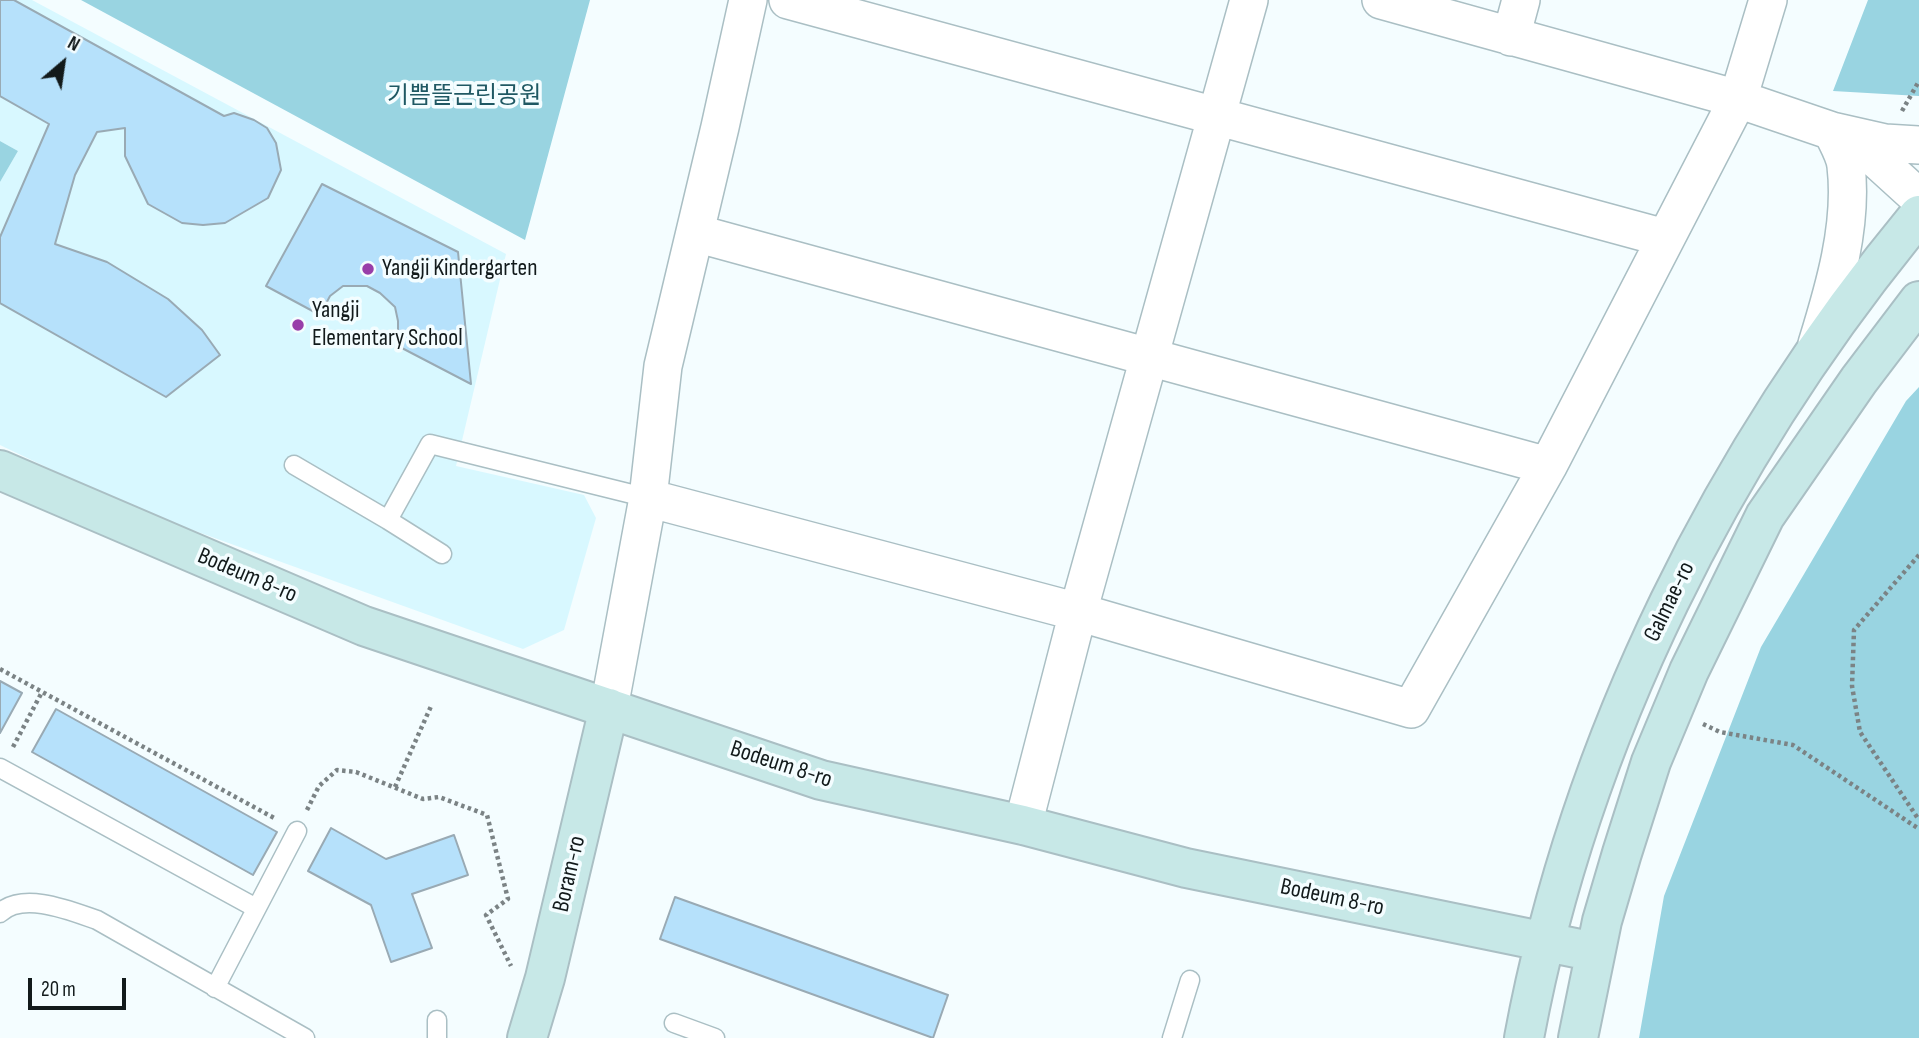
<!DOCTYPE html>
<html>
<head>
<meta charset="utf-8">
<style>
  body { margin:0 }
  #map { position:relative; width:1919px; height:1038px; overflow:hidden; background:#f4fdff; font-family:"Sofia Sans Condensed",sans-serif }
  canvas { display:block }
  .north { position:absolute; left:28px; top:28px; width:70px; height:70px; -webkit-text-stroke:5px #f4fdff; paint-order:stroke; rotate:29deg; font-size:19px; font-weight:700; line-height:28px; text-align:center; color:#121a1b }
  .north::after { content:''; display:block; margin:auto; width:24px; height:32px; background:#121a1b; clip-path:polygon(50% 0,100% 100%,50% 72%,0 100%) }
  .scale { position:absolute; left:28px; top:978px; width:98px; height:32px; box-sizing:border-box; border:4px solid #121a1b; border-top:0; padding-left:9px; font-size:21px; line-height:24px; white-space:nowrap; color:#121a1b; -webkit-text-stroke:5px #f4fdff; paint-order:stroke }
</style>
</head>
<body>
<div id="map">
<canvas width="1919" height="1038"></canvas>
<div class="north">N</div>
<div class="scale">20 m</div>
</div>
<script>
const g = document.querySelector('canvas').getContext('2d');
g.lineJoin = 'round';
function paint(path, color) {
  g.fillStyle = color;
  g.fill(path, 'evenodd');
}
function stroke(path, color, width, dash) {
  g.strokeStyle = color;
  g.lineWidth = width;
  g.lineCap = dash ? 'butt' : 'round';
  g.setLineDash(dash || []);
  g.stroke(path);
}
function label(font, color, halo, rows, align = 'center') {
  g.font = font + ' "Sofia Sans Condensed","Noto Sans KR",sans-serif';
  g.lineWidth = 7;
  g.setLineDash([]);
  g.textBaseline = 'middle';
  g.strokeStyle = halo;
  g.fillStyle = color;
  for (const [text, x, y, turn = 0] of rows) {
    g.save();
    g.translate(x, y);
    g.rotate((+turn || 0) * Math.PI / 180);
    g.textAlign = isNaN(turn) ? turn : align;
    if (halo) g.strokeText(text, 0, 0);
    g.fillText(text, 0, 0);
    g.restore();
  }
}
paint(new Path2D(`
  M14 0H32L506 254 456 466 584 495 596 518 564 630 523 649 134 509 0 445V303L167 397 220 355 202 330 168 299 106 262 55 244 75 175 98 132 125 128V156L148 204 182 223 203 225 225 223 244 213 268 198 281 170 267 128 254 120 234 114 224 116ZM322 184 458 252 471 383 398 347V321L395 307 380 293 367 286H343L330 296 320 315 266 286Z
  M0 96 49 124 0 237V182L18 151 0 141Z`), '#d8f8ff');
paint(new Path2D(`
  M81 0H590L525 240Z
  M1868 0H1919V96L1833 91Z
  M0 141 18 151 0 182Z
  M1919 387V1038H1639L1664 896 1761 647 1906 401Z`), '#99d4e1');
const building = new Path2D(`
  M0 0H14L224 116 234 113 254 120 267 128 276 143 281 170 268 198 225 223 203 225 182 223 148 204 125 156V128L97 132 75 175 55 244 107 262 168 299 202 330 220 355 166 397 0 303V237L49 124 0 96Z
  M322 184 458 252 471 384 398 346V321L395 307 380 293 367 286H343L330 296 320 315 266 286Z
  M0 681 22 693 0 733Z
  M56 709 277 832 253 875 32 752Z
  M331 828 386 859 454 835 468 875 412 894 432 948 391 962 371 905 308 871Z
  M675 897 948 995 933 1038 660 939Z`);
paint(building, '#b6e1fb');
stroke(building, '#99aab4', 2);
const lane = new Path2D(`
  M294 465 388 520 430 444 648 498
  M388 520 442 554
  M0 768 256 908
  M0 913C23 891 71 911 97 920L305 1038
  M215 988 297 831
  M437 1020V1038
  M674 1023 715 1038
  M1172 1038 1190 980`);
const street = new Path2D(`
  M788 0 1665 238
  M1381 0 1738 99 1832 131 1885 143 1919 145
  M1511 37 1521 0
  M1848 140 1864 148 1919 198
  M695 233 1548 466
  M1817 344C1834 289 1853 225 1846 166 1845 155 1837 142 1832 131
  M648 498 1078 612 1411 709 1548 466 1738 99 1768 0
  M609 708 648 498 663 366 720 127 748 0
  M1023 825 1078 612 1249 0`);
const secondary = new Path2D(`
  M0 470 364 626 821 780 1023 825 1186 868 1595 952
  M527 1038 545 978 609 708
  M1524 1038C1580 737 1724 450 1919 215
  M1578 1038 1602 921 1622 853 1651 762 1689 671 1765 516 1859 380 1919 301`);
stroke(lane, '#aabfc4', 21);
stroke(street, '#aabfc4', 40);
stroke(secondary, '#aabfc4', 42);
stroke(new Path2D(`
  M1902 111 1919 81
  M1919 555 1854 630 1852 686 1860 732 1919 820
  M0 669 276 819
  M1703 724 1720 732 1793 745 1919 829
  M13 747 42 692
  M395 787 432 704
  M307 810 319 786 337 770 356 772 423 799 439 797 487 815 508 899 486 915 511 966`), '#7b8385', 4.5, [3.5, 3.5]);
stroke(lane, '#fff', 18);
stroke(street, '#fff', 37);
stroke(secondary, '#c7e8e7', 38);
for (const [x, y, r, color] of [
  [368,269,7,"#983ea9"],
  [298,325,7,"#983ea9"]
]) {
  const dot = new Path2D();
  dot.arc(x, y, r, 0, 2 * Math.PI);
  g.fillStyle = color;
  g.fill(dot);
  stroke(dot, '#f4fdff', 2.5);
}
label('24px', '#1f5863', '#f4fdff', [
  ["기쁨뜰근린공원",464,97]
]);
label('24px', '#121a1b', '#f4fdff', [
  ["Yangji Kindergarten",382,269],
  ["Yangji",312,311],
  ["Elementary School",312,339]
], 'left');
label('24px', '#121a1b', '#f4fdff', [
  ["Bodeum 8-ro",247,576,23],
  ["Galmae-ro",1670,602,-64],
  ["Bodeum 8-ro",781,765,18],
  ["Boram-ro",570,874,-77],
  ["Bodeum 8-ro",1332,898,12]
]);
</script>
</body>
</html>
